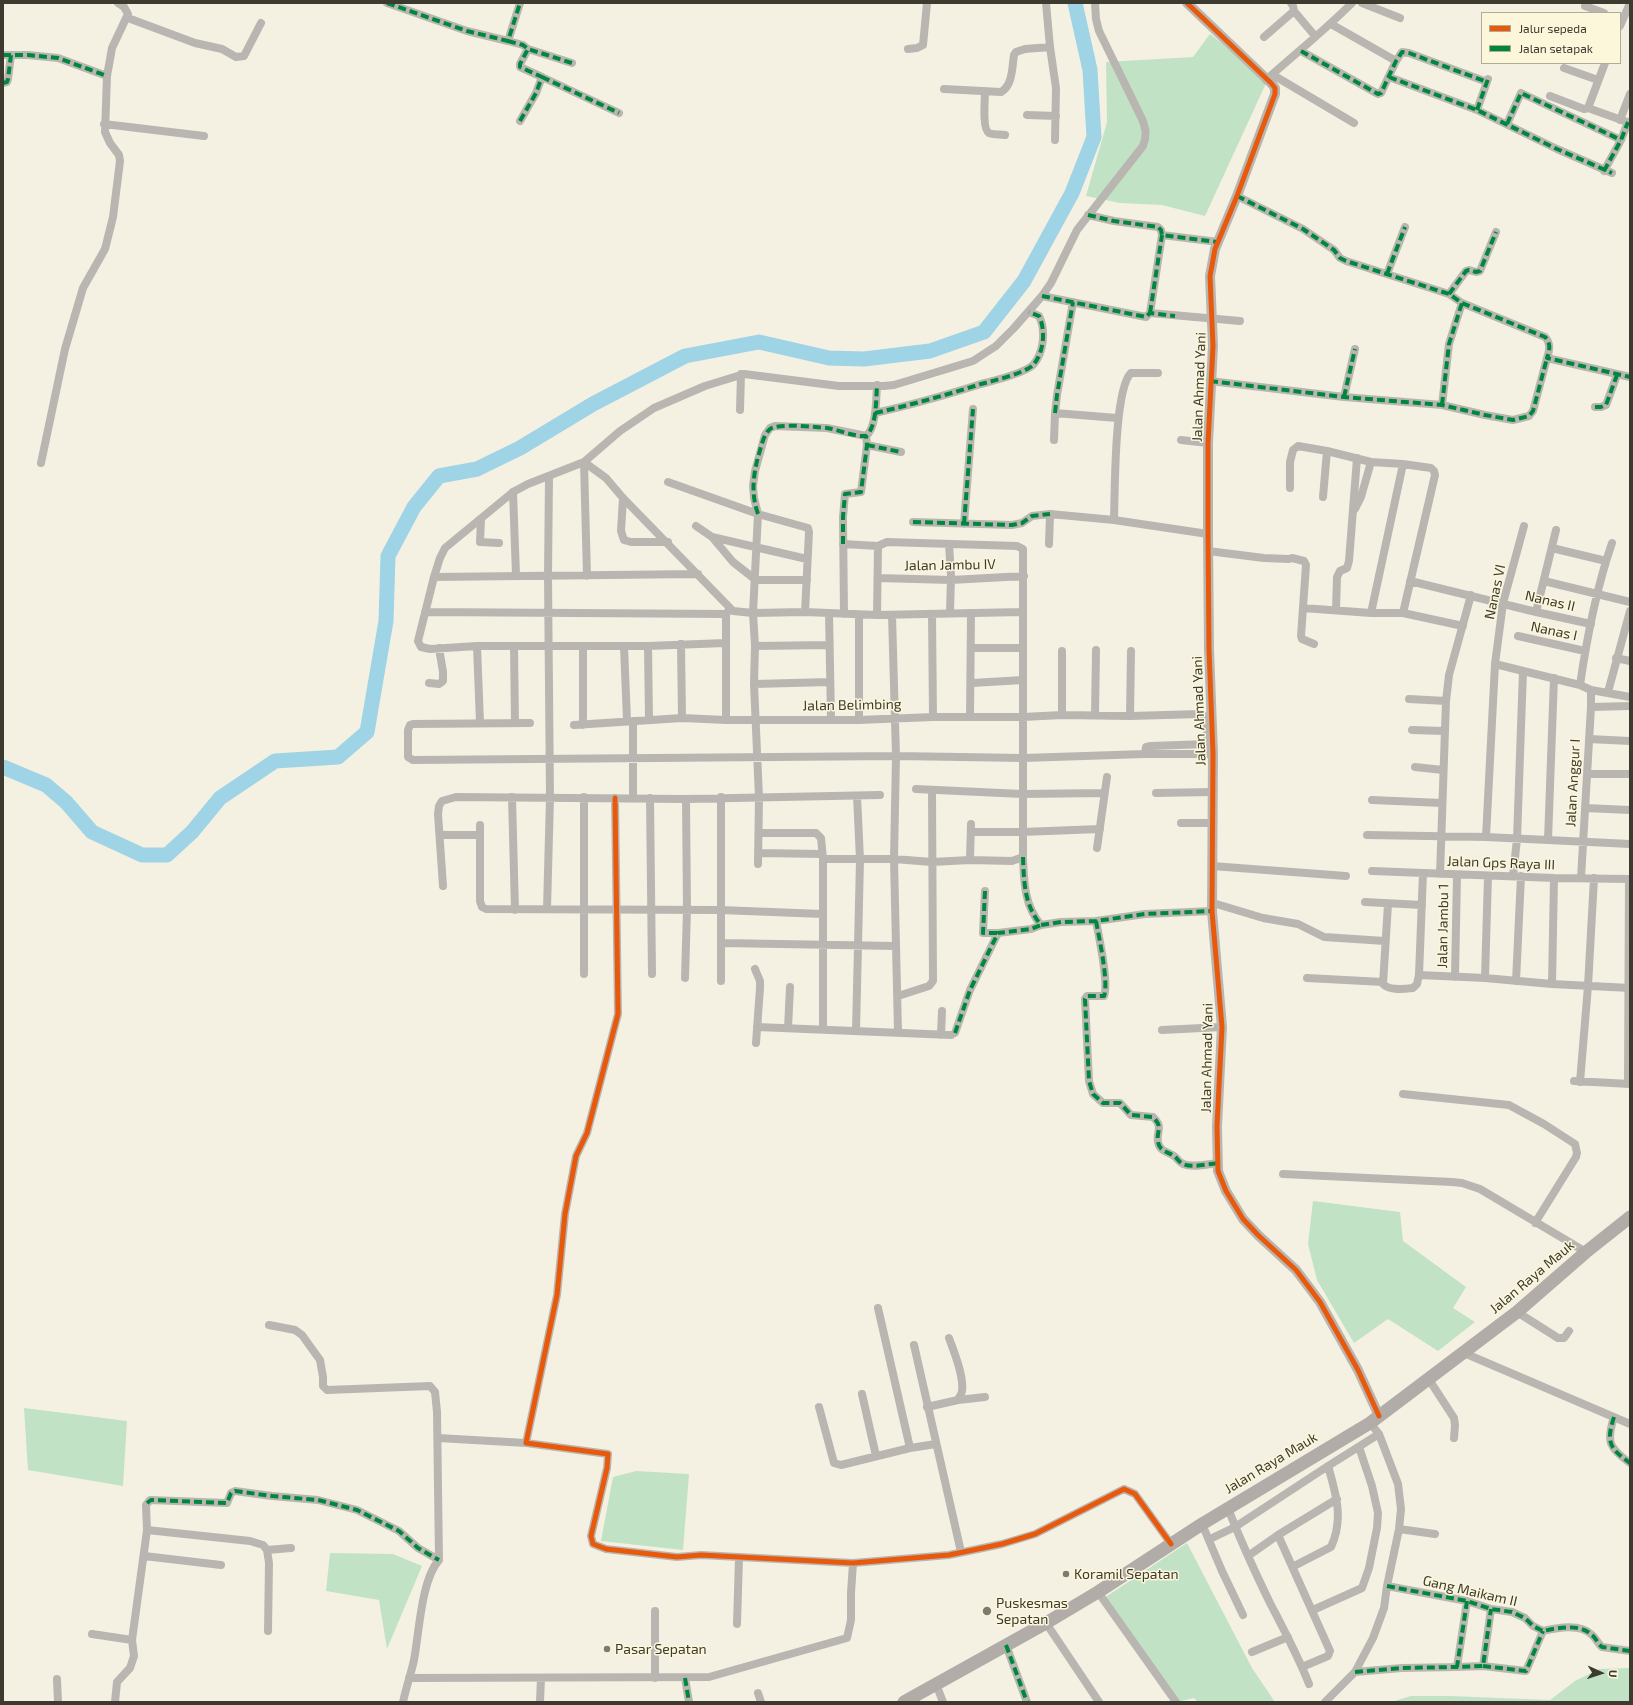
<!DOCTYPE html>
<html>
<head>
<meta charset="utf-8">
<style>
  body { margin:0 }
  #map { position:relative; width:1633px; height:1705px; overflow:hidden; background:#f4f1e3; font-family:"Exo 2",sans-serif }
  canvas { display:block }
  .frame { position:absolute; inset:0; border:4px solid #3d3b30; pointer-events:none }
  .legend { position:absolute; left:1481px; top:12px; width:140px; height:52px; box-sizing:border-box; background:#fcf6db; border:1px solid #b0ab97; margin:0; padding:5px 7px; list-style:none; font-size:12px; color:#3d3b30 }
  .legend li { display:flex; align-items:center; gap:8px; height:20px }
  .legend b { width:20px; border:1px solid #b0ab97 }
  .north { position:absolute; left:1581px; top:1653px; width:40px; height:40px; -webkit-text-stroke:3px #fcf6db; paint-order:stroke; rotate:93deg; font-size:11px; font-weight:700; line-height:16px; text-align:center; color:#3d3b30 }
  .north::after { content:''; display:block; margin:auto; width:14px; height:18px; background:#3d3b30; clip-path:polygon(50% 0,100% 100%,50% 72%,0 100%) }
</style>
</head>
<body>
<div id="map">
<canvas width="1633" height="1705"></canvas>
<div class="frame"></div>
<ul class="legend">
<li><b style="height:5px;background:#e8590c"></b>Jalur sepeda</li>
<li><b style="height:5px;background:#00873e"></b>Jalan setapak</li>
</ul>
<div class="north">U</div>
</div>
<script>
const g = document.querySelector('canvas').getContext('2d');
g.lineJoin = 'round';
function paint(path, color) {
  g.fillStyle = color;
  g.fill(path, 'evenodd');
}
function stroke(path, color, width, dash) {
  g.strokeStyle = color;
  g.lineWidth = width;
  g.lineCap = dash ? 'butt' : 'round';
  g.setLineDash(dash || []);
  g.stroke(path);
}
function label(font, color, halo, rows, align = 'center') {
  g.font = font + ' "Exo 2",sans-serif';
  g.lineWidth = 3;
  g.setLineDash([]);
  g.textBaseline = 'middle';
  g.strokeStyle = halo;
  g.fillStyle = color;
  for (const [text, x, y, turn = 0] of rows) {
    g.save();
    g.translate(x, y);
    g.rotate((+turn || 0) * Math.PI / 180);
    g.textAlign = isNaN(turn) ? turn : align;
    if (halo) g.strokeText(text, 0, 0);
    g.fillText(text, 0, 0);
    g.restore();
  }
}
paint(new Path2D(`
  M1210 34 1268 79 1205 216 1162 205 1120 203 1086 196 1107 122 1106 62 1193 57Z
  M1313 1201 1400 1212 1403 1241 1466 1287 1453 1308 1475 1322 1438 1351 1388 1319 1354 1343 1317 1280 1308 1244Z
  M24 1408 127 1421 123 1486 28 1470Z
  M636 1471 689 1474 683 1550 601 1541 613 1477Z
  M1187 1543 1252 1668 1275 1702H1198L1194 1698 1177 1702 1101 1600Z
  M330 1553 393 1554 422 1566 387 1649 379 1600 326 1591Z
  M1630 1668V1702H1391L1411 1696H1450L1550 1700 1575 1681 1599 1669Z`), '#c1e2c5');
stroke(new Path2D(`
  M3 767 46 785 66 802 92 832 142 855H167L192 832 220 798 275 761 338 757 367 732 386 621 388 556 414 507 439 476 477 469 520 448 593 404 685 356 759 342 829 358 864 359 930 351 984 332 1024 281 1072 193 1094 137 1090 70 1075 3`), '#9fd3e6', 15);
stroke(new Path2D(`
  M387 3 467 31 508 41 520 3
  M1046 3 1050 47 1056 88 1055 140
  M1291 3 1293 6 1294 11 1315 36
  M1362 3 1400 18
  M1585 6 1604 13
  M128 18 195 43 222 49 236 57 244 56 261 23
  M1331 24 1396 61
  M1620 26 1630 3
  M1264 37 1294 11
  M508 41 523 45 528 49 572 63
  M908 49 917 48 923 45 927 3
  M1301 51 1378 94 1381 93 1396 61 1402 52 1409 53 1487 82
  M3 55H28L58 58 107 76
  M1605 63 1588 108 1630 123
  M1564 68 1598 80
  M1273 75 1354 123
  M542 77 619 113
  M1389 77 1477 110 1557 149 1612 173
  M1266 80C1295 54 1325 30 1352 3
  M3 83 7 82 8 79 11 55
  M944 89 1001 92C1013 85 1012 67 1014 55L1016 52 1025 49 1050 47
  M985 91C985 99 982 129 989 133 993 135 1001 134 1005 135
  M1550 96 1584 109 1588 108
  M1477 110 1488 79
  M1027 115 1056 116
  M1620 120 1630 94
  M520 121 536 93 542 77 520 67V64L528 49
  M104 124 204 136
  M1507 124 1521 93 1621 140
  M1604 171 1621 140 1628 122
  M1237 196 1303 229 1334 250 1340 258 1346 261 1449 294 1462 303 1545 337C1551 343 1550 350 1547 358L1630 377
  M1088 215 1114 221 1158 227 1161 230 1162 235 1218 242
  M1387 274 1405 227
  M1449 294 1466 271 1469 270 1476 272 1480 271 1496 232
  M1042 296 1146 317 1150 313 1240 321
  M1150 313 1162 235
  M1158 373H1131C1114 389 1115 494 1114 520L1208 534
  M1210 381 1344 397 1442 405 1485 415 1513 420 1529 416 1533 411 1547 358
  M1344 397 1355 349
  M1442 405 1449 344 1462 303
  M1595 407H1601L1606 405 1617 375
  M740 410 741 374
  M875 413C911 405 946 395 981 384 993 381 1025 373 1033 365 1044 353 1046 330 1039 316L1029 312
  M1055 413 1057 395 1073 302
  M1054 440 1055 413 1117 418
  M1181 440 1208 443
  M867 445 901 452
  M584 462 606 478 623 498 733 611 753 613 805 612 877 615 1023 612
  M584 462 587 576
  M41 463 65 349 83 288 105 249 113 217 120 161 119 155 110 143 105 132 107 76 112 48 128 14 124 7 118 3
  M668 482 758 514 808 528 809 532 805 612
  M1290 488V462L1293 450 1298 446 1327 451 1371 462 1403 464 1431 468 1434 471 1435 475 1403 613
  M513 492 516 575
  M1323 497 1327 451
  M623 498 621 531 624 540 631 542H668
  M1355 509 1361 497 1371 462
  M481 519 480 542 499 543
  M913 522 1012 525 1022 523 1032 516 1050 514 1114 520
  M964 524 973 409
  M696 526 712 537 807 559
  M712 537 733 562 756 580H807
  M949 544 951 576 950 613
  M1049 544 1050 514
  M1552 548 1606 561
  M1208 551 1264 558 1289 559 1292 558 1304 561 1306 565 1301 636 1302 639 1314 644
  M434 577 698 574
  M878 578 951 580 1024 576
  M1410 581 1536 612 1591 624
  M1544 581 1630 602
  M1303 608 1371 613H1403L1463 626
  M1336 610 1337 577 1340 571 1347 568 1349 561 1357 458
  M425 612 726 614 730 609
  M1536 612 1556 530
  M829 613 831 719
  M1371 613 1403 464
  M844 614 843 517 845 494 861 492 867 445 866 436
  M932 614 933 717
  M877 615 878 546
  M892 615 896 756 894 859 898 1032
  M1518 636 1585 651
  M725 643 648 646H477L430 649 421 647 418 641 434 577 440 558 445 548 513 492 528 484 584 462 620 431 654 408 705 386 744 374 839 386H884L894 385 973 361 996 346 1014 328 1042 296 1051 283 1077 230 1143 146C1147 135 1146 129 1142 119L1099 31 1096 19 1095 3
  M681 644 682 718
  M477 646 480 723
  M514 646 515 723
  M583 646V725
  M624 646 627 721
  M648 646 649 719
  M755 646 829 645
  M971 648H1023
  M1062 651V715
  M1616 658 1630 661
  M1495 664 1580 685 1591 690 1630 697
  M429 683 439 684 443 681V672L439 648
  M972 683 1023 680
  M754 684 830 682
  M1580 685C1587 637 1596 589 1612 543
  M1608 692 1630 611
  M1409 699 1446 701
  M1591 707 1630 706
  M1095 715 1096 650
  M1130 716 1131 651
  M970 717 971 613
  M726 720V614
  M859 720V615
  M633 721V798
  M530 723 413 724 410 725 408 730V757L413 760 896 756 1024 758 1145 754H1213
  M574 725 682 718 726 720H859L933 717H1023L1062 715 1130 716 1201 714 1206 717C1209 729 1207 741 1206 754
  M1412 730 1444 731
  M1589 739 1630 741
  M1145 754 1146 747 1151 746 1207 744
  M1415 767 1443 770
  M1587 774H1630
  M916 789 1022 794 1104 793
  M1156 793 1213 792
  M512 797 515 910
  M721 797V981
  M615 798 618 1014 587 1133 576 1156 565 1214 557 1295 526 1443 608 1454 607 1468 591 1536 593 1544 606 1549 677 1557 701 1555 853 1563 949 1555 1002 1544 1035 1534 1124 1489 1135 1494 1171 1544
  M650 798 652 974
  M1372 800 1442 803
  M1585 808 1630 810
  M1181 823H1213
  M480 825V901L482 907 486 909 720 910 823 914
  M971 832H1022L1100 829
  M759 833H816L821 838 823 859V1029
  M440 835H480
  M1367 835 1486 837 1630 844
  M1486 837 1495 664 1503 603 1524 526
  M1548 840 1554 678
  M1097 848 1107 777
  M758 853 822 854
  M1023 857C1024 882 1024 905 1041 925L1061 922 1096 921 1145 914 1212 911
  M823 859H894L932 862 970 860 1012 861 1023 857V549L1017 546 887 542 878 546 843 544
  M970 860 971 824
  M758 864 759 797 754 684 755 646 753 613 758 514 754 498 753 486 755 471 765 435 770 428 775 426 827 428 866 436C877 427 876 398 877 385
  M1212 866 1346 876
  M1372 871 1554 878 1630 879
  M1440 874 1446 701 1449 675 1471 595
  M1513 876 1517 839 1523 671
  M1581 878 1591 707V690
  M443 886 438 814 439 806 442 801 456 797 686 799 880 795
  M985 891 983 933H998
  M1365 902 1422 905
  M1213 903 1263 918 1298 924 1324 937 1385 941
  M1388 904 1383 984C1389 991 1405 989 1413 988L1417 984 1419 975 1423 873
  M547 909 550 798 548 576 549 476
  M1096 921C1099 937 1109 983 1104 996H1087L1085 999 1089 1081 1093 1094 1103 1103H1120L1131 1115 1153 1117C1164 1128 1156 1130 1158 1142 1160 1152 1167 1151 1174 1156 1177 1158 1179 1162 1183 1164 1193 1168 1207 1164 1218 1163
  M721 943 896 946
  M755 969 760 981V988L756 1043
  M584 974V797
  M1419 975 1485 978 1552 984 1630 988
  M1455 977 1457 875
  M685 978 687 910 686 799
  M1307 978 1383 982
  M1485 978 1488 876
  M1516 981 1521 876
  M1552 984 1554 878
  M898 996 929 986 933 981 932 790
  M757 1027 951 1035
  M788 1028 790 987
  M1162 1030 1222 1027
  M856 1031 860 860 857 796
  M955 1033 970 990 998 933 1031 929 1041 925
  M941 1035 942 1011
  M1574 1081 1630 1084
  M1580 1082 1588 986 1594 878
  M1628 1084 1629 879
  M1403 1094 1509 1105 1544 1124 1575 1144 1577 1153 1576 1157 1535 1223
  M1283 1174 1452 1182 1462 1183 1480 1189 1586 1252
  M878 1308 910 1448
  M1517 1312 1558 1338H1564L1569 1331
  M269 1325 295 1330 302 1335 320 1360 323 1377V1386L327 1390 430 1386 435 1392 437 1412 439 1560C421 1580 419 1634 414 1660 411 1674 406 1688 403 1702
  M949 1338C954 1352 964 1376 962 1391 962 1394 959 1397 958 1400
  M914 1345 961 1552
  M1464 1353 1630 1424
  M1428 1378 1454 1418 1455 1425 1454 1438
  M862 1394 876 1456
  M819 1407 834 1463 841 1465 910 1448 936 1444
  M927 1407 958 1400 985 1397
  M1614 1417C1606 1442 1609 1448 1630 1463
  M438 1438 526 1443
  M1228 1508C1240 1540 1255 1572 1270 1603 1284 1630 1298 1656 1309 1684
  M1202 1524 1222 1571 1243 1615
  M1399 1529 1435 1534
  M147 1530 250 1541 263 1545 267 1550 291 1548
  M1278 1535 1330 1651 1328 1656 1302 1667
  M1210 1539 1235 1527 1328 1466 1379 1434
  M267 1550 269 1563 268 1631
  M144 1556 221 1565
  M1248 1556 1278 1535 1337 1499
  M1294 1566 1331 1547C1344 1519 1336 1494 1328 1466
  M1387 1586 1467 1601 1491 1609 1512 1612 1525 1618 1533 1626 1543 1631C1557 1628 1580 1623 1592 1635 1596 1638 1598 1644 1602 1647L1630 1651
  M1098 1592 1176 1702
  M1467 1601 1457 1667 1483 1666 1491 1609
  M1313 1610 1362 1588 1369 1568 1377 1528 1378 1513 1372 1486 1359 1447
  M655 1611V1678
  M1046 1623 1099 1702
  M737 1624 739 1558
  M92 1634 132 1640
  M1006 1645 1027 1702
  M1252 1652 1288 1637
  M1483 1666 1526 1671 1543 1631
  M1355 1672 1402 1668 1457 1667
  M409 1678 709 1677 847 1638 851 1620V1593L853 1563
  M685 1678 689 1702
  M57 1679 58 1702
  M936 1684 943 1702
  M758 1693 761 1702
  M115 1702 117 1682 130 1668 134 1656 132 1640 147 1530 146 1505 150 1500 227 1503 231 1493 235 1491 272 1496 318 1500 357 1510 399 1531 418 1548 439 1560
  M540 1702 541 1678
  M1325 1702 1355 1672 1373 1638 1384 1608 1387 1586 1399 1529 1401 1509 1398 1484 1379 1434 1370 1423`), '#b9b6b1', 8);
stroke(new Path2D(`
  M1187 3 1271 83 1275 88V94L1237 196 1215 249 1210 276 1213 346 1208 443V534L1209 649 1213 754 1212 911 1222 1027 1217 1126 1218 1171 1226 1191 1243 1219 1258 1235 1296 1270 1320 1302 1358 1370 1379 1416`), '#b9b6b1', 10);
stroke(new Path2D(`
  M904 1702 1046 1623 1098 1592 1202 1524 1370 1423 1517 1312 1586 1252 1630 1217`), '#b1aca7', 13);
stroke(new Path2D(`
  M387 3 467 31 508 41 520 3
  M508 41 523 45 528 49 572 63
  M1301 51 1378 94 1381 93 1396 61 1402 52 1409 53 1487 82
  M3 55H28L58 58 107 76
  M542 77 619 113
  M1389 77 1477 110 1557 149 1612 173
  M3 83 7 82 8 79 11 55
  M1477 110 1488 79
  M520 121 536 93 542 77 520 67V64L528 49
  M1507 124 1521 93 1621 140
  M1604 171 1621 140 1628 122
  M1237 196 1303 229 1334 250 1340 258 1346 261 1449 294 1462 303 1545 337C1551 343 1550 350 1547 358L1630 377
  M1088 215 1114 221 1158 227 1161 230 1162 235 1218 242
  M1387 274 1405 227
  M1449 294 1466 271 1469 270 1476 272 1480 271 1496 232
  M1042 296 1146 317 1150 313 1175 316
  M1150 313 1162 235
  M1210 381 1344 397 1442 405 1485 415 1513 420 1529 416 1533 411 1547 358
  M1344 397 1355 349
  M1442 405 1449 344 1462 303
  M1595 407H1601L1606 405 1617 375
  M875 413C911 405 946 395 981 384 993 381 1025 373 1033 365 1044 353 1046 330 1039 316L1029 312
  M1055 413 1057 395 1073 302
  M867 445 901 452
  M758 514C751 494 753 477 758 457 761 448 763 435 770 429 777 423 817 427 827 428 840 430 854 437 866 436 877 427 876 398 877 385
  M913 522 1012 525 1022 523 1032 516 1050 514
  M964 524 973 409
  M843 544V517L845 494 861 492 867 445 866 436
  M1023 857C1024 882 1024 905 1041 925L1061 922 1096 921 1145 914 1212 911
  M985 891 983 933H998
  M1096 921C1099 937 1109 983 1104 996H1087L1085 999 1089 1081 1093 1094 1103 1103H1120L1131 1115 1153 1117C1164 1128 1156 1130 1158 1142 1160 1152 1167 1151 1174 1156 1177 1158 1179 1162 1183 1164 1193 1168 1207 1164 1218 1163
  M955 1033 970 990 998 933 1031 929 1041 925
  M1614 1417C1606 1442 1609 1448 1630 1463
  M147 1503 151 1500 227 1503 231 1493 235 1491 272 1496 318 1500 357 1510 399 1531 418 1548 439 1560
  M1387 1586 1467 1601 1491 1609 1512 1612 1525 1618 1533 1626 1543 1631C1557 1628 1580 1623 1592 1635 1596 1638 1598 1644 1602 1647L1630 1651
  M1467 1601 1457 1667 1483 1666 1491 1609
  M1006 1645 1027 1702
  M1483 1666 1526 1671 1543 1631
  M1355 1672 1402 1668 1457 1667
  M685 1678 689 1702`), '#00873e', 4, [8, 4]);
stroke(new Path2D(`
  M1187 3 1271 83 1275 88V94L1237 196 1215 249 1210 276 1213 346 1208 443V534L1209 649 1213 754 1212 911 1222 1027 1217 1126 1218 1171 1226 1191 1243 1219 1258 1235 1296 1270 1320 1302 1358 1370 1379 1416
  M615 798 618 1014 587 1133 576 1156 565 1214 557 1295 526 1443 608 1454 607 1468 591 1536 593 1544 606 1549 677 1557 701 1555 853 1563 949 1555 1002 1544 1035 1534 1124 1489 1135 1494 1171 1544`), '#e8590c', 5);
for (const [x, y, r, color] of [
  [1066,1574,4,"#7d7b6f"],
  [987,1611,5,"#7d7b6f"],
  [607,1649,4,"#7d7b6f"]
]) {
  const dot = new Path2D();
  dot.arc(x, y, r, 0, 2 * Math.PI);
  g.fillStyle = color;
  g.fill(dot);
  stroke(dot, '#fcf6db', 1.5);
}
label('14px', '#3d3b30', '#fcf6db', [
  ["Jalan Ahmad Yani",1199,387,-88],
  ["Jalan Jambu IV",950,565,-1],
  ["Nanas VI",1495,592,-78],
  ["Nanas II",1550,601,13],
  ["Nanas I",1554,631,12],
  ["Jalan Belimbing",852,705,-1],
  ["Jalan Ahmad Yani",1199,711,-92],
  ["Jalan Anggur I",1573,783,-87],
  ["Jalan Gps Raya III",1501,863,2],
  ["Jalan Jambu 1",1443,926,-89],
  ["Jalan Ahmad Yani",1207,1058,-89],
  ["Jalan Raya Mauk",1532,1277,-40],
  ["Jalan Raya Mauk",1271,1463,-31],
  ["Gang Maikam II",1470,1591,13]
]);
label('14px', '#3d3b30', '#fcf6db', [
  ["Koramil Sepatan",1074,1574],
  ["Puskesmas",996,1603],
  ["Sepatan",996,1619],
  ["Pasar Sepatan",615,1649]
], 'left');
</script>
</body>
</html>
